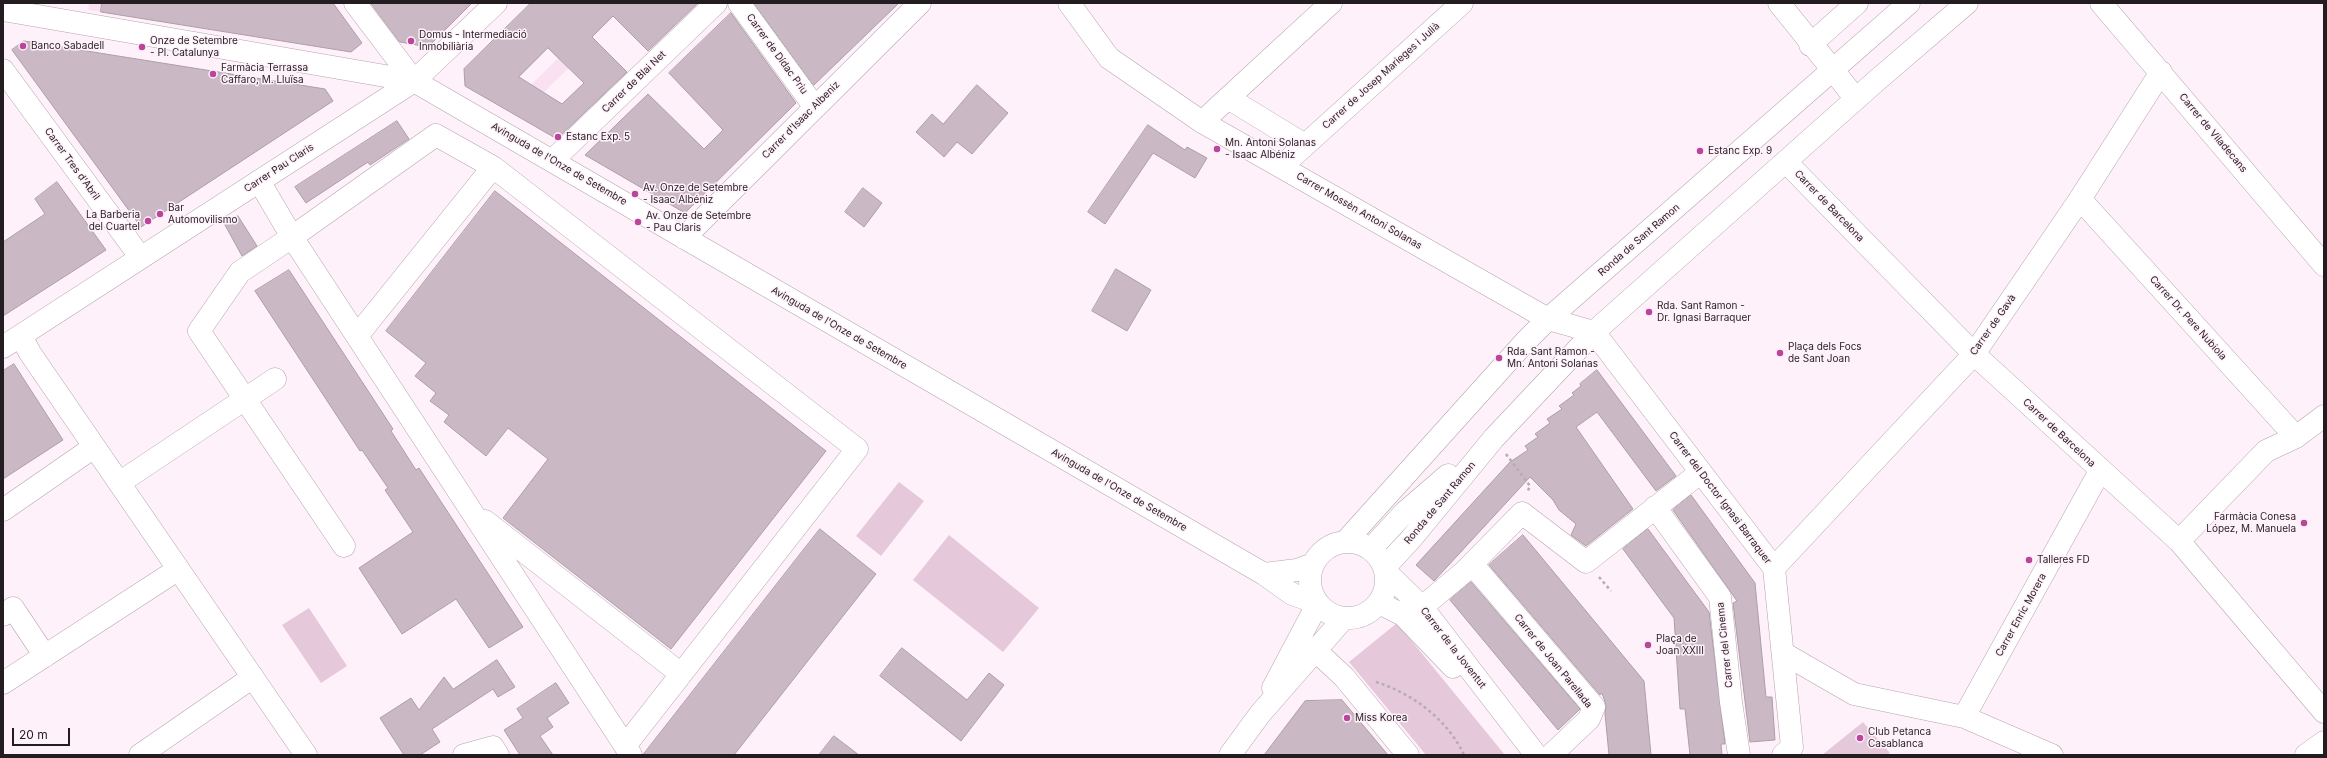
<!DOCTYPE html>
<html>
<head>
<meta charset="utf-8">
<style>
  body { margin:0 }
  #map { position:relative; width:2327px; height:758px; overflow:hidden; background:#fff1fa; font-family:Inter,sans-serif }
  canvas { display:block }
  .frame { position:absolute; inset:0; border:4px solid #231d21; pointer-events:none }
  .scale { position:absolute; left:12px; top:728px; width:58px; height:18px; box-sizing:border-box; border:2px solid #231d21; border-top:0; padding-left:5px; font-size:12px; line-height:14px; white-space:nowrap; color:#231d21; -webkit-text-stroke:3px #fff1fa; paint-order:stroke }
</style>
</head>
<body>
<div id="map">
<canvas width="2327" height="758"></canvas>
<div class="frame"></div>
<div class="scale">20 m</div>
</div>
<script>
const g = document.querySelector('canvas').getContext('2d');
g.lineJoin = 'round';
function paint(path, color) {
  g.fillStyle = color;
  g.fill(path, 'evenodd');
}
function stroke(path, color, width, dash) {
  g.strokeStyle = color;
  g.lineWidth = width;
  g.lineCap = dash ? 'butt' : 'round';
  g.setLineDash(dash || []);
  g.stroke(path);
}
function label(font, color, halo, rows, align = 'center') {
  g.font = font + ' Inter,sans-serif';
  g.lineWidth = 3;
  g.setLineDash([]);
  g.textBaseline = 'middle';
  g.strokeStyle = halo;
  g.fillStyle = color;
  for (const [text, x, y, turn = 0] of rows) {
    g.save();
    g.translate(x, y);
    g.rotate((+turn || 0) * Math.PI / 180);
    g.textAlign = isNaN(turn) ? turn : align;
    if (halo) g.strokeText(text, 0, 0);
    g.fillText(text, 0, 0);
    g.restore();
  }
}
paint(new Path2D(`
  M89 3H110L109 13 88 10Z
  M558 58 569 68 519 116 526 90Z`), '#fae1f1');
paint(new Path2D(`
  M899 482 924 501 881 556 856 536Z
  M949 535 1039 608 1003 652 913 580Z
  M309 608 347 666 321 683 282 625Z
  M1397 623 1505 755H1426L1349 662Z
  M1863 722 1890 753 1887 755H1822Z`), '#e6c8db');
const building = new Path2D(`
  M102 3H333L362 43 351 52 101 12Z
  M371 3H472L428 47 400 42Z
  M531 3H698L648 51 613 16 592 37 627 72 557 139 465 86 464 69ZM548 48 584 83 562 104 519 77Z
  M754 3H899L814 85Z
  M731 13 796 103 685 213 585 155 648 94 704 149 723 130 669 73Z
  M24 41 325 89 333 101 141 227 12 50Z
  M977 85 1008 113 972 154 957 142 944 157 916 132 932 114 943 124Z
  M397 121 409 139 370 165 368 162 306 203 295 187Z
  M1148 125 1185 150 1187 147 1207 158 1195 178 1153 153 1105 224 1088 212Z
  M57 182 106 250 3 316V242L45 214 35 199Z
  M863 188 882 203 864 227 845 212Z
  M495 191 826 451 671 649 503 518 548 459 508 428 486 456 444 422 449 415 430 401 436 393 415 376 426 363 386 331Z
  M238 216 257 246 242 256 225 225Z
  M1116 269 1151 290 1127 331 1092 311Z
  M289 270 393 429 391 431 416 470 419 468 523 627 489 648 456 599 402 634 359 568 413 532 385 490 388 488 362 450 360 451 255 291Z
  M14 364 63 440 3 479V371Z
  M1597 370 1676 476 1656 491 1597 412 1576 427 1633 509 1586 546 1571 535 1576 524 1559 510 1553 500 1530 477 1434 581 1416 565 1510 462 1528 450 1525 446 1538 437 1535 434 1550 423 1547 419 1562 409 1559 406 1574 395 1572 393 1581 386 1580 384Z
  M1691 495 1755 583 1766 697H1772L1775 740 1750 742 1733 603 1737 601 1673 510Z
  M820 529 876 574 734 755H643Z
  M1648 529 1709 612 1725 744H1721L1722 755H1690L1685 709H1680L1674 618 1623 549Z
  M1523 535 1644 681 1651 755H1609L1605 714 1606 705 1602 693 1600 695 1489 565Z
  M1471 582 1580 709 1558 730 1450 600Z
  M902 648 967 700 989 673 1004 685 961 741 880 676Z
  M497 660 515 687 498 697 493 689 432 729 440 742 420 755H404L380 718 411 698 419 710 444 677 453 689Z
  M556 683 569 703 547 718 553 727 540 736 553 755H520L504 730 523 718 517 709Z
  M1342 700 1388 755H1264L1305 701Z
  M834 736 859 755H819Z`);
paint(building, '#cab9c4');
stroke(building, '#ad9da7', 1);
const minor = new Path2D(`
  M355 3 414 81
  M739 3 814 106
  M1069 3 1109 58 1202 122 1548 319 1594 332
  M1779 3 1856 99
  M2101 3 2324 265
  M3 10 414 81 1264 574 1292 594 1318 603
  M1810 45 1857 3
  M3 70 141 258
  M1228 98 1305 145
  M1202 122 1331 3
  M553 160 716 3
  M1786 162 1974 354 2179 541 2324 712
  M1282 166 1462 3
  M493 167 857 449 625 746
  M259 181 292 237 240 272 199 331 344 546
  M2080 199 2296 437
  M684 238 920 3
  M1594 332 1774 568 1792 747 1783 755
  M21 336 30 353 306 755
  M357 336 493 167 436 135 292 237 631 755
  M3 347 414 81 496 3
  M119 483 275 379
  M1655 507 1720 597 1731 702 1739 755
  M3 510 94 447
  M485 521 681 674
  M2179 541 2266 451 2296 437 2324 416
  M1310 580a38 38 0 1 1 76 0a38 38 0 1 1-76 0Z
  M1345 542 1525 342 1548 319 1909 3
  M1371 549 1405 512 1448 475
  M1472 564 1594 707 1589 719 1551 755
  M1385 567 1411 539 1494 438 1594 332 1875 82 1967 3
  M1774 568 1974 354 2080 199 2161 72
  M1386 572 1422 607 1536 755
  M1264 574 1297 570 1313 564
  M1379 603 1403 615 1453 667
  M1422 607 1464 572 1522 513 1586 562 1701 472
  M3 615 13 608 45 656
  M1316 651 1344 677 1408 755
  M1783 653 1854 694 1964 717 2052 755
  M3 683 177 570
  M1273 688 1318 603
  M1964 717 2100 471
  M140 755 253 677
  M464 755 493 747 498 755
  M1230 755 1260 714 1344 618
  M2306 755 2324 742`);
stroke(minor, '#b4a4ae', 23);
stroke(new Path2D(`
  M1506 454 1530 486 1527 493
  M1599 577 1611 591
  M1376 682C1412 693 1448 720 1464 755`), '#b8acb4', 2.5, [3, 3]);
stroke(minor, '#fff', 22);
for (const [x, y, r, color] of [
  [411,41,4,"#bb459c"],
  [23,46,4,"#bb459c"],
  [142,47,4,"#bb459c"],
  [213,74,4,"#bb459c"],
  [558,137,4,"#bb459c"],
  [1217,149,4,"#bb459c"],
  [1700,151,4,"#bb459c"],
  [635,194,4,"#bb459c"],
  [160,214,4,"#bb459c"],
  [148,221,4,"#bb459c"],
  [638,222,4,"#bb459c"],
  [1649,312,4,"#bb459c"],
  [1780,353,4,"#bb459c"],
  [1499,358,4,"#bb459c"],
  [2304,523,4,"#bb459c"],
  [2029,560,4,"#bb459c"],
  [1648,645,4,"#bb459c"],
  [1347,718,4,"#bb459c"],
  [1860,738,4,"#bb459c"]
]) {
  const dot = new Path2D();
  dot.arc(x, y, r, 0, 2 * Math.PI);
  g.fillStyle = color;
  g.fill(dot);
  stroke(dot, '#fff1fa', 1.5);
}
label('10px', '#231d21', '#fff1fa', [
  ["Domus - Intermediació",419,35],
  ["Inmobiliària",419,47],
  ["Onze de Setembre",150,41],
  ["- Pl. Catalunya",150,53],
  ["Banco Sabadell",31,46],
  ["Farmàcia Terrassa",221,68],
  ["Caffaro, M. Lluïsa",221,80],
  ["Estanc Exp. 5",566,137],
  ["Mn. Antoni Solanas",1225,143],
  ["- Isaac Albéniz",1225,155],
  ["Estanc Exp. 9",1708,151],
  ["Av. Onze de Setembre",643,188],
  ["- Isaac Albéniz",643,200],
  ["Bar",168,208],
  ["Automovilismo",168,220],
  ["La Barberia",140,215,"right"],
  ["del Cuartel",140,227,"right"],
  ["Av. Onze de Setembre",646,216],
  ["- Pau Claris",646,228],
  ["Rda. Sant Ramon -",1657,306],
  ["Dr. Ignasi Barraquer",1657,318],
  ["Plaça dels Focs",1788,347],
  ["de Sant Joan",1788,359],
  ["Rda. Sant Ramon -",1507,352],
  ["Mn. Antoni Solanas",1507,364],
  ["Farmàcia Conesa",2296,517,"right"],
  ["López, M. Manuela",2296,529,"right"],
  ["Talleres FD",2037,560],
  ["Plaça de",1656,639],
  ["Joan XXIII",1656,651],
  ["Miss Korea",1355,718],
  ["Club Petanca",1868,732],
  ["Casablanca",1868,744]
], 'left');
label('10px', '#231d21', '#fff1fa', [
  ["Carrer de Dídac Priu",777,54,54],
  ["Carrer de Josep Marieges i Julià",1381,76,-42],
  ["Carrer de Blai Net",634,82,-44],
  ["Carrer d'Isaac Albeniz",801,120,-45],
  ["Carrer de Viladecans",2213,133,50],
  ["Carrer Tres d'Abril",72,164,54],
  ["Avinguda de l'Onze de Setembre",559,164,30],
  ["Carrer Pau Claris",279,168,-33],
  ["Carrer de Barcelona",1829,206,46],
  ["Carrer Mossèn Antoni Solanas",1359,211,30],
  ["Ronda de Sant Ramon",1639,240,-41],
  ["Carrer Dr. Pere Nubiola",2188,318,48],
  ["Carrer de Gavà",1993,325,-55],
  ["Avinguda de l'Onze de Setembre",839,328,30],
  ["Carrer de Barcelona",2059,433,43],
  ["Avinguda de l'Onze de Setembre",1119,490,30],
  ["Carrer del Doctor Ignasi Barraquer",1720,498,53],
  ["Ronda de Sant Ramon",1440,503,-50],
  ["Carrer Enric Morera",2021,615,-61],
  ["Carrer del Cinema",1725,645,-96],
  ["Carrer de la Joventut",1453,648,52],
  ["Carrer de Joan Parellada",1553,661,51]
]);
</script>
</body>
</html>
